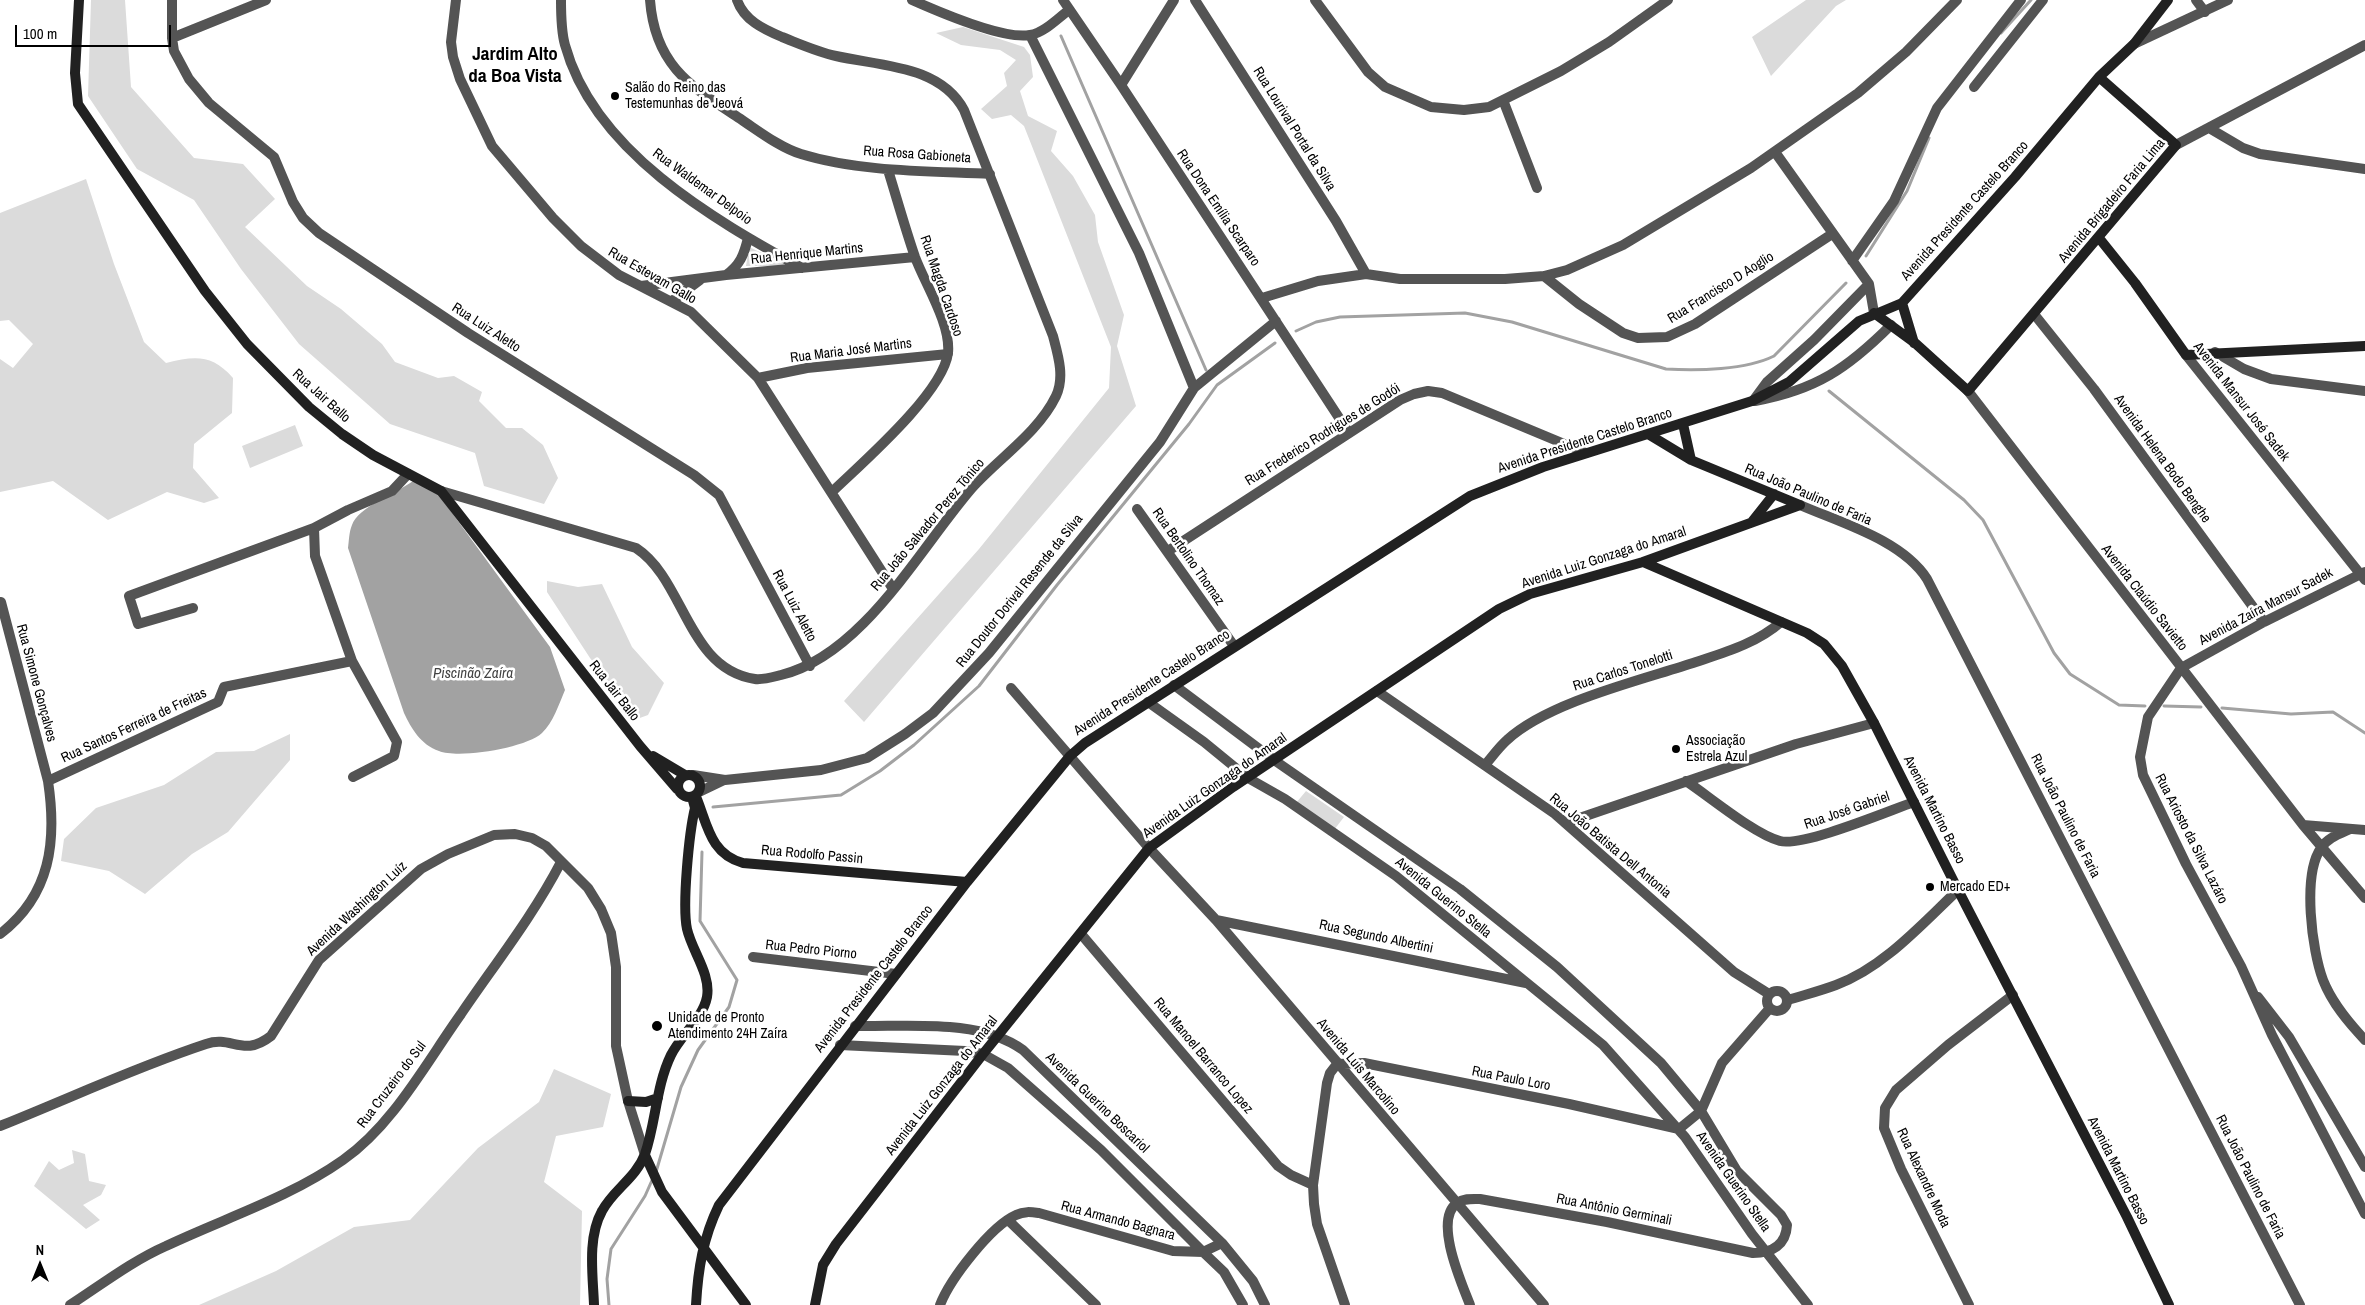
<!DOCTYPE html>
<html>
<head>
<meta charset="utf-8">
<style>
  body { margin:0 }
  #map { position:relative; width:2365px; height:1305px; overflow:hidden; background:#fff; font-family:"Archivo Narrow",sans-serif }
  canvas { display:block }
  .north { position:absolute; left:15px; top:1240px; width:50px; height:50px; -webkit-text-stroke:4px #fff; paint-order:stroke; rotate:0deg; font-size:14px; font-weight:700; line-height:20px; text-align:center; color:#000 }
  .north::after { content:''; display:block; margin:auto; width:18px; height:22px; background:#000; clip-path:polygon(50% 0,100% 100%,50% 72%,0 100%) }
  .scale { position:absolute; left:15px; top:25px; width:156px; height:22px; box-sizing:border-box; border:2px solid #000; border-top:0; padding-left:6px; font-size:15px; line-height:18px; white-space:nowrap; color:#000; -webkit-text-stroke:4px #fff; paint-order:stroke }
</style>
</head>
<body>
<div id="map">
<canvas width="2365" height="1305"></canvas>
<div class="north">N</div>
<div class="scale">100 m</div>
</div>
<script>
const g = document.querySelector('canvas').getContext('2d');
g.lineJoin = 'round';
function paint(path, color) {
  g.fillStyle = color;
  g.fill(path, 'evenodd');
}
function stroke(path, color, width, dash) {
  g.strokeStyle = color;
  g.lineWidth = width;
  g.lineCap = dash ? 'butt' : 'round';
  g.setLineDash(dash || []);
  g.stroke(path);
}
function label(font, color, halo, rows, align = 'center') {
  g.font = font + ' "Archivo Narrow",sans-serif';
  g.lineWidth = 5;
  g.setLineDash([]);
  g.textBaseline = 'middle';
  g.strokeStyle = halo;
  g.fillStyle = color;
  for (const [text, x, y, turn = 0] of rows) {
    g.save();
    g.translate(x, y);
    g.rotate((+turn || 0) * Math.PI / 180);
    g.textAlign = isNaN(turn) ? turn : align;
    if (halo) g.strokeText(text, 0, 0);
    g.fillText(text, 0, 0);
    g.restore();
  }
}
paint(new Path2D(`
  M91 0H125L131 87 194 158 243 164 275 199 245 227 307 286 341 309 382 344 395 362 438 378 454 376 482 392 479 401 506 428H522L543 445 558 478 544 504 484 486 475 453 390 424 299 344 241 269 194 200 137 169 88 96Z
  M1806 0H1846L1836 6 1771 76 1752 37Z
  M963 27 1024 47 1030 55 1033 77 1020 91 1028 116 1057 131 1051 151 1073 176 1095 215 1098 242 1124 315 1117 346 1136 406 864 722 844 701 979 549 1109 388 1111 347 1024 126 1011 115 992 119 981 109 1007 86 1004 73 1016 60 1000 50 961 45 936 33Z
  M86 179 114 264 144 342 166 363C195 356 212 354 233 378L232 413 194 444 193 468 219 498 204 503 167 492 108 520 53 481 0 492V359L13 368 33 344 9 320 0 321V213Z
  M749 247 790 266H746Z
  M295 425 303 446 250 468 242 446Z
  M547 581 578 587 602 584 632 647 664 683 648 715 637 719 590 658 547 592Z
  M290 734V760L228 832 192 854 145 894 109 871 61 861 64 839 96 808 164 785 216 752 254 751Z
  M1306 791 1344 817 1334 830 1296 803Z
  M554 1069 611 1094 603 1127 556 1136 544 1182 582 1211 580 1305H199L276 1271 354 1227 410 1220 478 1148 539 1102Z
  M72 1150 85 1154 89 1181 106 1185 101 1195 83 1205 100 1220 86 1229 34 1186 49 1161 59 1170 74 1163Z`), '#dbdbdb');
paint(new Path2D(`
  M413 481 439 495 550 647 565 690C559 704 553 723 542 733 526 748 459 759 439 751 421 745 411 728 404 713L348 548C349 541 349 532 352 525 358 507 397 493 413 481Z`), '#a2a2a2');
stroke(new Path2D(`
  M2001 33 2031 0
  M1061 36 1206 370
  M1866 256 1907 191 1929 138
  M1296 331 1316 322 1340 317 1465 313 1512 322 1666 369C1697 371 1746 370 1774 356L1846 283
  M1829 391 1964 500 1983 520 2054 653 2070 674 2119 705 2145 706
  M2164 706 2201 707
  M2222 708 2291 714 2333 712 2365 733
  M713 807 841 795 880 771 914 745 979 686 1057 585 1189 424 1217 385 1275 343
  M656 1172 681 1087 698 1050 729 1007 737 980 700 921 702 852
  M609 1305 607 1279 611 1249 645 1196 653 1178`), '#a2a2a2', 3);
stroke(new Path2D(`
  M172 0V38L174 51 189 79 209 103 274 157 293 202 303 218 319 233 468 333 694 475 719 495 810 666
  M456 0 451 42 453 57 460 79 492 146 553 218 581 246 619 275 691 312 758 378 893 589
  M561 0C561 15 561 31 565 45 594 151 713 219 802 268
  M650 0C655 67 692 87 742 120 760 132 781 148 801 154 859 172 930 171 990 174
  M912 0C939 12 1003 40 1030 35 1044 33 1058 18 1069 10
  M1063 0 1121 85 1349 433
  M1195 0 1336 221 1366 274
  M1315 0 1368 72 1385 87 1431 107 1464 110 1489 107 1561 71 1609 42 1668 0
  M2196 0 2205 12
  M1030 35 1139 253 1194 388
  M172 38 266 0
  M2134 44 2228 0
  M1121 85 1174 0
  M1974 87 2043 0
  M1503 100 1537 188
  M2209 128 2243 148 2260 154 2365 169
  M2176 145 2365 45
  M1775 152 1869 284 1874 313
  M1852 261 1894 201 1937 108 2021 0
  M726 275C740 265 744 255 748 238
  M1544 276 1579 304 1623 333 1638 338 1667 337 1695 324 1832 234
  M641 286 726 275 915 257
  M1262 298 1318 281 1366 274 1400 279H1505L1544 276 1567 270 1623 245 1751 168 1858 93 1906 52 1957 0
  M672 301 700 280
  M2034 314 2094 389 2264 622
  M2215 352 2244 369 2271 379 2365 391
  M2186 355 2365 580
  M758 378 807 368 948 354
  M1968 391 2303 825 2365 898
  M1753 401 1767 382 1814 340 1869 284
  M1755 401C1816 390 1848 368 1891 325
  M441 491 636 548C685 580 687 669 755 679 763 680 773 677 781 675 863 655 920 548 972 488 999 458 1038 433 1056 396 1065 377 1058 355 1053 336L964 110C940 65 880 66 836 56 818 52 800 44 782 37 763 29 744 20 737 0
  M833 491C862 463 943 393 948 353 951 324 925 284 915 257 905 228 897 199 888 170
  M1800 505C1841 523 1902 540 1927 579L2300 1305
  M1137 509 1234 646
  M314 528 315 556 352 661 397 742 394 756 353 777
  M1168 551 1400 400 1414 394 1428 391 1442 393 1586 453
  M2365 572 2264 622 2181 668 2148 717 2140 757 2143 775 2186 864 2241 966 2272 1035 2365 1214
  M193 608 138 624 129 596 314 528 348 510 392 491 408 474
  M1174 685 1274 760 1460 889 1557 967 1661 1063 1701 1111 1737 1171 1781 1215 1787 1225C1786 1245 1772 1253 1753 1253L1607 1222 1480 1199C1473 1199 1464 1198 1457 1203 1433 1220 1462 1284 1470 1305
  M1011 688 1149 848 1216 920 1544 1305
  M1377 691 1555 814 1734 972 1769 994
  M1148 702 1204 742 1248 778 1285 799 1396 876 1603 1045 1685 1137 1752 1234 1808 1305
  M1485 765C1492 757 1499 747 1507 740 1548 702 1642 680 1696 662 1726 652 1757 643 1781 622
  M693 775 725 780 821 770 867 758 905 734 933 713 989 653 1160 442 1194 388 1276 321
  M48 781 218 702 224 687 352 661
  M1686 781C1710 797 1754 834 1780 841 1803 847 1888 811 1914 802
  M699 792 724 780
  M1565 823 1796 744 1874 723
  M2303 825 2365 830
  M2350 829C2339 834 2327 838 2321 848 2302 875 2312 951 2323 980 2332 1003 2348 1022 2365 1040
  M1216 920 1526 983
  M0 934C51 895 57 841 48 781L1 602
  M1081 934 1278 1166 1291 1175 1313 1185
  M753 957 896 974
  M1767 1001a10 10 0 1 1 20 0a10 10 0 1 1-20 0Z
  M2258 997 2289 1037 2365 1167
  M1788 1000C1804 995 1820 991 1836 985 1883 968 1922 924 1958 890
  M855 1026C909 1027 979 1018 1023 1050L1222 1243 1253 1281 1265 1305
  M840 1045 965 1051 983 1054 1008 1068 1101 1150 1203 1252 1224 1272 1243 1305
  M0 1126C68 1099 136 1067 206 1044 232 1035 243 1058 271 1036L319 960 421 869 448 854 494 835 515 834 532 838 546 846 588 888 601 909 611 933 616 967V1046L628 1101 645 1155
  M1008 1220 1096 1305
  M70 1305C101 1285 132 1261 166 1246 225 1218 289 1198 343 1160 393 1125 426 1063 461 1014 495 964 533 916 561 862
  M940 1305C950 1279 991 1226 1016 1215 1024 1211 1031 1212 1039 1213L1173 1251 1203 1252 1222 1243
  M1345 1305 1317 1224 1314 1204 1313 1185 1327 1083 1330 1073 1337 1064 1364 1063 1569 1104 1679 1129 1701 1111 1722 1063 1770 1008
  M1969 1305 1901 1169 1884 1128 1885 1108 1896 1090 1948 1045 2013 995`), '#545454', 10);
stroke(new Path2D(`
  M79 0 75 73 78 104 205 291 247 344 309 407 342 434 373 455 441 491 640 746 677 789
  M2099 238 2135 283 2186 355 2365 346
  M1902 303 1914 343
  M1874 313 1915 343 1968 391 2176 145 2099 77
  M1683 424 1691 460
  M1648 434 1691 460 1800 505
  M1751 523 1774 494
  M1643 562 1807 633 1824 644 1842 666 1874 723 1958 890 2127 1217 2169 1305
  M653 756 685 775
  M678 786a11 11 0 1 1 22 0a11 11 0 1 1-22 0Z
  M697 799C708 827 711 854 743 863L967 882
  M628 1101 646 1102 658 1098
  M645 1155 662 1192 746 1305
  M594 1305C593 1276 587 1238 602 1211 613 1190 636 1178 645 1154 656 1122 656 1086 671 1055 681 1035 703 1018 707 997 711 974 692 951 687 929 682 905 689 833 695 808L692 797
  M696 1305C698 1269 703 1238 719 1205L967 882 1070 756 1085 743 1470 496 1543 467 1752 401 1789 382 1859 321 1902 303 2015 177 2099 77 2134 44 2168 0
  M815 1305 823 1265 836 1244 983 1054 1149 848 1233 787 1499 609 1530 594 1643 562 1800 505`), '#212121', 10);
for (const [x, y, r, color] of [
  [615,96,5,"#000"],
  [1676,749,5,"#000"],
  [1930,887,5,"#000"],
  [657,1026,6,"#000"]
]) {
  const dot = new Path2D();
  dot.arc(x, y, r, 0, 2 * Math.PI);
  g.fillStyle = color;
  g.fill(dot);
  stroke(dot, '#fff', 2);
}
label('14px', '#000', '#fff', [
  ["Salão do Reino das",625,88],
  ["Testemunhas de Jeová",625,104],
  ["Associação",1686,741],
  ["Estrela Azul",1686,757],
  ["Mercado ED+",1940,887],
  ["Unidade de Pronto",668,1018],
  ["Atendimento 24H Zaíra",668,1034]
], 'left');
label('14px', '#000', '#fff', [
  ["Rua Lourival Portal da Silva",1294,129,58],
  ["Rua Rosa Gabioneta",917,155,4],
  ["Rua Waldemar Delpoio",702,187,36],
  ["Avenida Brigadeiro Faria Lima",2112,201,-50],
  ["Rua Dona Emília Scarparo",1218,208,56],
  ["Avenida Presidente Castelo Branco",1965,211,-48],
  ["Rua Henrique Martins",807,254,-6],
  ["Rua Estevam Gallo",652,276,30],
  ["Rua Magda Cardoso",941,286,71],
  ["Rua Francisco D Aoglio",1721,288,-32],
  ["Rua Luiz Aletto",486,328,33],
  ["Rua Maria José Martins",851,351,-7],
  ["Rua Jair Ballo",321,396,42],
  ["Avenida Mansur José Sadek",2241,402,52],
  ["Rua Frederico Rodrigues de Godói",1323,435,-32],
  ["Avenida Presidente Castelo Branco",1585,441,-18],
  ["Avenida Helena Bodo Benghe",2162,459,54],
  ["Rua João Paulino de Faria",1808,495,23],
  ["Rua João Salvador Perez Tônico",928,525,-50],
  ["Rua Bertolino Thomaz",1188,557,55],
  ["Avenida Luiz Gonzaga do Amaral",1604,558,-18],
  ["Rua Doutor Dorival Resende da Silva",1020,591,-51],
  ["Avenida Claúdio Savietto",2144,598,52],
  ["Rua Luiz Aletto",794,606,62],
  ["Avenida Zaíra Mansur Sadek",2266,607,-28],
  ["Rua Carlos Tonelotti",1623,671,-18],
  ["Rua Simone Gonçalves",36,683,75],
  ["Avenida Presidente Castelo Branco",1152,683,-33],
  ["Rua Jair Ballo",614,691,52],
  ["Rua Santos Ferreira de Freitas",134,726,-25],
  ["Avenida Luiz Gonzaga do Amaral",1215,786,-35],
  ["Avenida Martino Basso",1934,810,63],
  ["Rua José Gabriel",1847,811,-19],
  ["Rua João Paulino de Faria",2065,816,63],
  ["Rua Ariosto da Silva Lazáro",2191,839,63],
  ["Rua João Batista Dell Antonia",1610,846,40],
  ["Rua Rodolfo Passin",812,855,5],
  ["Avenida Guerino Stella",1443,898,39],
  ["Avenida Washington Luíz",357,909,-43],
  ["Rua Segundo Albertini",1376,937,12],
  ["Rua Pedro Piorno",811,950,6],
  ["Avenida Presidente Castelo Branco",874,979,-52],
  ["Rua Manoel Barranco Lopez",1203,1056,50],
  ["Avenida Luis Marcolino",1358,1067,50],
  ["Rua Paulo Loro",1511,1079,11],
  ["Rua Cruzeiro do Sul",392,1085,-53],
  ["Avenida Luiz Gonzaga do Amaral",942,1086,-52],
  ["Avenida Guerino Boscariol",1097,1103,44],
  ["Avenida Martino Basso",2118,1171,63],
  ["Rua João Paulino de Faria",2250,1177,63],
  ["Rua Alexandre Moda",1923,1178,65],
  ["Avenida Guerino Stella",1733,1182,55],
  ["Rua Antônio Germinali",1614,1210,11],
  ["Rua Armando Bagnara",1118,1221,15]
]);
label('italic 15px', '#434343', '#fff', [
  ["Piscinão Zaíra",473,674]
]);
label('bold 19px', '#000', '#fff', [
  ["Jardim Alto",515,55],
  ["da Boa Vista",515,77]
]);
</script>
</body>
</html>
